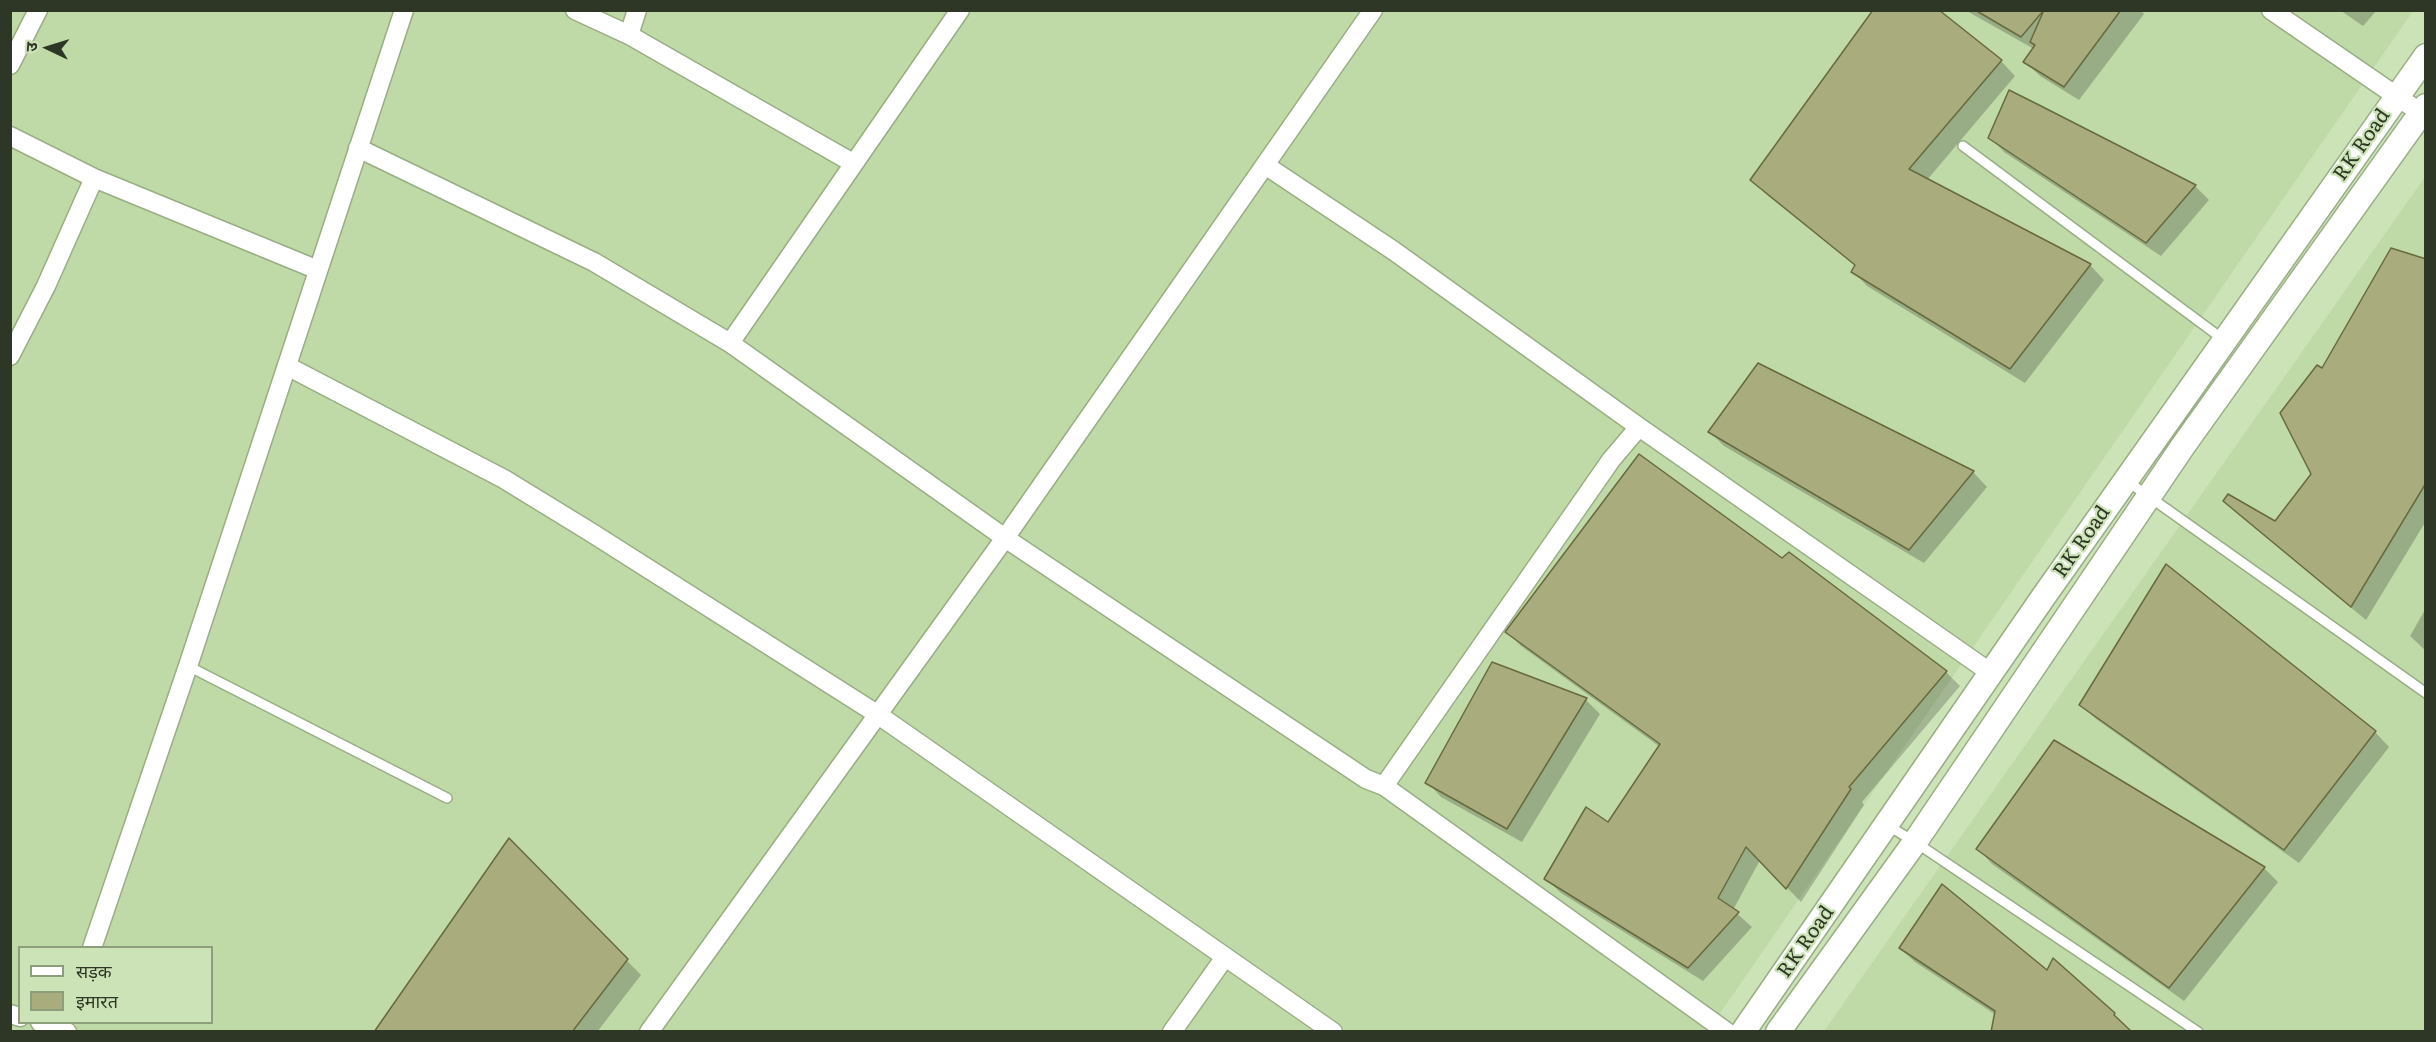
<!DOCTYPE html>
<html>
<head>
<meta charset="utf-8">
<style>
  body { margin:0 }
  #map { position:relative; width:2436px; height:1042px; overflow:hidden; background:#cce3b7; font-family:Literata,"Noto Sans Devanagari",serif }
  canvas { display:block }
  .frame { position:absolute; inset:0; border:12px solid #2e3726; pointer-events:none }
  .legend { position:absolute; left:18px; top:946px; width:195px; height:78px; box-sizing:border-box; background:#cce3b7; border:2px solid #8d9e7d; margin:0; padding:8px 10px; list-style:none; font-size:18px; color:#2e3726 }
  .legend li { display:flex; align-items:center; gap:12px; height:30px }
  .legend b { width:30px; border:2px solid #8d9e7d }
  .north { position:absolute; left:18px; top:18px; width:60px; height:60px; -webkit-text-stroke:4px #cce3b7; paint-order:stroke; rotate:274deg; font-size:16px; font-weight:700; line-height:24px; text-align:center; color:#2e3726 }
  .north::after { content:''; display:block; margin:auto; width:21px; height:27px; background:#2e3726; clip-path:polygon(50% 0,100% 100%,50% 72%,0 100%) }
</style>
</head>
<body>
<div id="map">
<canvas width="2436" height="1042"></canvas>
<div class="frame"></div>
<ul class="legend">
<li><b style="height:8px;background:#fff"></b>सड़क</li>
<li><b style="height:16px;background:#a9ac7d"></b>इमारत</li>
</ul>
<div class="north">उ</div>
</div>
<script>
const g = document.querySelector('canvas').getContext('2d');
g.lineJoin = 'round';
function paint(path, color) {
  g.fillStyle = color;
  g.fill(path, 'evenodd');
}
function stroke(path, color, width, dash) {
  g.strokeStyle = color;
  g.lineWidth = width;
  g.lineCap = dash ? 'butt' : 'round';
  g.setLineDash(dash || []);
  g.stroke(path);
}
function label(font, color, halo, rows, align = 'center') {
  g.font = font + ' Literata,serif';
  g.lineWidth = 4.5;
  g.setLineDash([]);
  g.textBaseline = 'middle';
  g.strokeStyle = halo;
  g.fillStyle = color;
  for (const [text, x, y, turn = 0] of rows) {
    g.save();
    g.translate(x, y);
    g.rotate((+turn || 0) * Math.PI / 180);
    g.textAlign = isNaN(turn) ? turn : align;
    if (halo) g.strokeText(text, 0, 0);
    g.fillText(text, 0, 0);
    g.restore();
  }
}
paint(new Path2D(`
  M10 11H2413L1707 1032 11 1031ZM20 948H212V1022H20Z
  M2425 177V1031H1824Z`), '#bfd9a7');
paint(new Path2D(`
  M1965 10H2141L2144 14 2079 100 2040 76 2025 62 2034 49Z
  M2340 10H2377L2363 26Z
  M2001 61 2015 76 1927 180 2090 265 2104 280 2025 383 1867 286 1853 271 1856 266 1767 195 1752 180Z
  M1990 137 2195 186 2209 200 2161 256 2004 152Z
  M2426 260V521L2366 620 2239 515 2225 501 2275 523 2312 474 2322 370Z
  M1758 365 1973 472 1987 487 1924 563 1724 446 1710 432Z
  M1783 560 1946 672 1960 686 1862 802 1864 805 1801 902 1760 860 1733 910 1752 927 1703 981 1561 893 1546 879 1608 824 1660 747 1521 646 1507 632Z
  M2426 608V651L2410 636Z
  M1586 700 1600 714 1522 842 1441 797 1427 782Z
  M2081 705 2375 732 2389 747 2299 863 2096 719Z
  M2054 742 2264 868 2278 882 2184 1001 1992 864 1978 849Z
  M509 841 641 975 597 1032H446Z
  M1900 948 2047 972 1996 1015 1915 962Z`), '#0003');
const building = new Path2D(`
  M1873 10H1939L2002 60 1909 169 2091 264 2010 369 1851 272 1855 265 1750 180Z
  M1975 10H2044L2021 37Z
  M2044 10H2121L2064 87 2023 62 2035 45 2030 42Z
  M2009 90 2039 105 2196 185 2146 243 1988 138Z
  M2391 248 2426 259V483L2351 607 2223 501 2228 494 2275 521 2311 474 2280 413 2317 365 2322 368Z
  M1758 363 1974 471 1909 550 1708 432Z
  M1639 454 1782 558 1789 552 1947 671 1849 787 1851 789 1786 889 1746 847 1718 898 1739 912 1688 968 1544 879 1586 807 1608 822 1660 744 1505 632Z
  M2166 564 2376 731 2284 850 2079 705Z
  M1492 662 1587 698 1507 829 1425 783Z
  M2054 740 2265 867 2169 988 1976 849Z
  M509 838 628 959 572 1032H374Z
  M1942 884 2047 970 2053 958 2115 1013 2114 1015 2132 1032H1991L1995 1011 1899 948Z`);
paint(building, '#a9ac7d');
stroke(building, '#686a3e', 1.5);
const lane = new Path2D(`
  M1963 146 2224 340
  M2127 481 2426 693
  M188 666 447 798
  M1887 825 1915 842 2198 1032`);
const street = new Path2D(`
  M575 10 629 35 853 163
  M2271 10 2421 113
  M629 35 637 10
  M10 65 38 10
  M10 136 94 178 318 270
  M358 148 594 262 730 343 1005 538 1366 779 1384 786 1727 1032
  M1265 165 1394 251 1639 427 1991 673
  M730 343 960 10
  M10 356 46 286 94 178
  M287 366 504 479 592 533 877 714 1333 1032
  M1384 786 1611 460 1639 427
  M92 948 188 666 404 10
  M10 1014 20 1017
  M40 1022 67 1032
  M649 1032 1005 538 1373 10
  M1172 1032 1225 957`);
const secondary = new Path2D(`
  M1743 1032 2044 596 2426 56
  M1778 1032 1915 842 2183 446 2426 106`);
stroke(lane, '#98ae84', 12);
stroke(street, '#98ae84', 21);
stroke(secondary, '#98ae84', 27);
stroke(lane, '#fff', 9);
stroke(street, '#fff', 18);
stroke(secondary, '#fff', 24);
label('20px', '#2e3726', '#cce3b7', [
  ["RK Road",2362,145,-55],
  ["RK Road",2082,542,-55],
  ["RK Road",1806,942,-55]
]);
</script>
</body>
</html>
